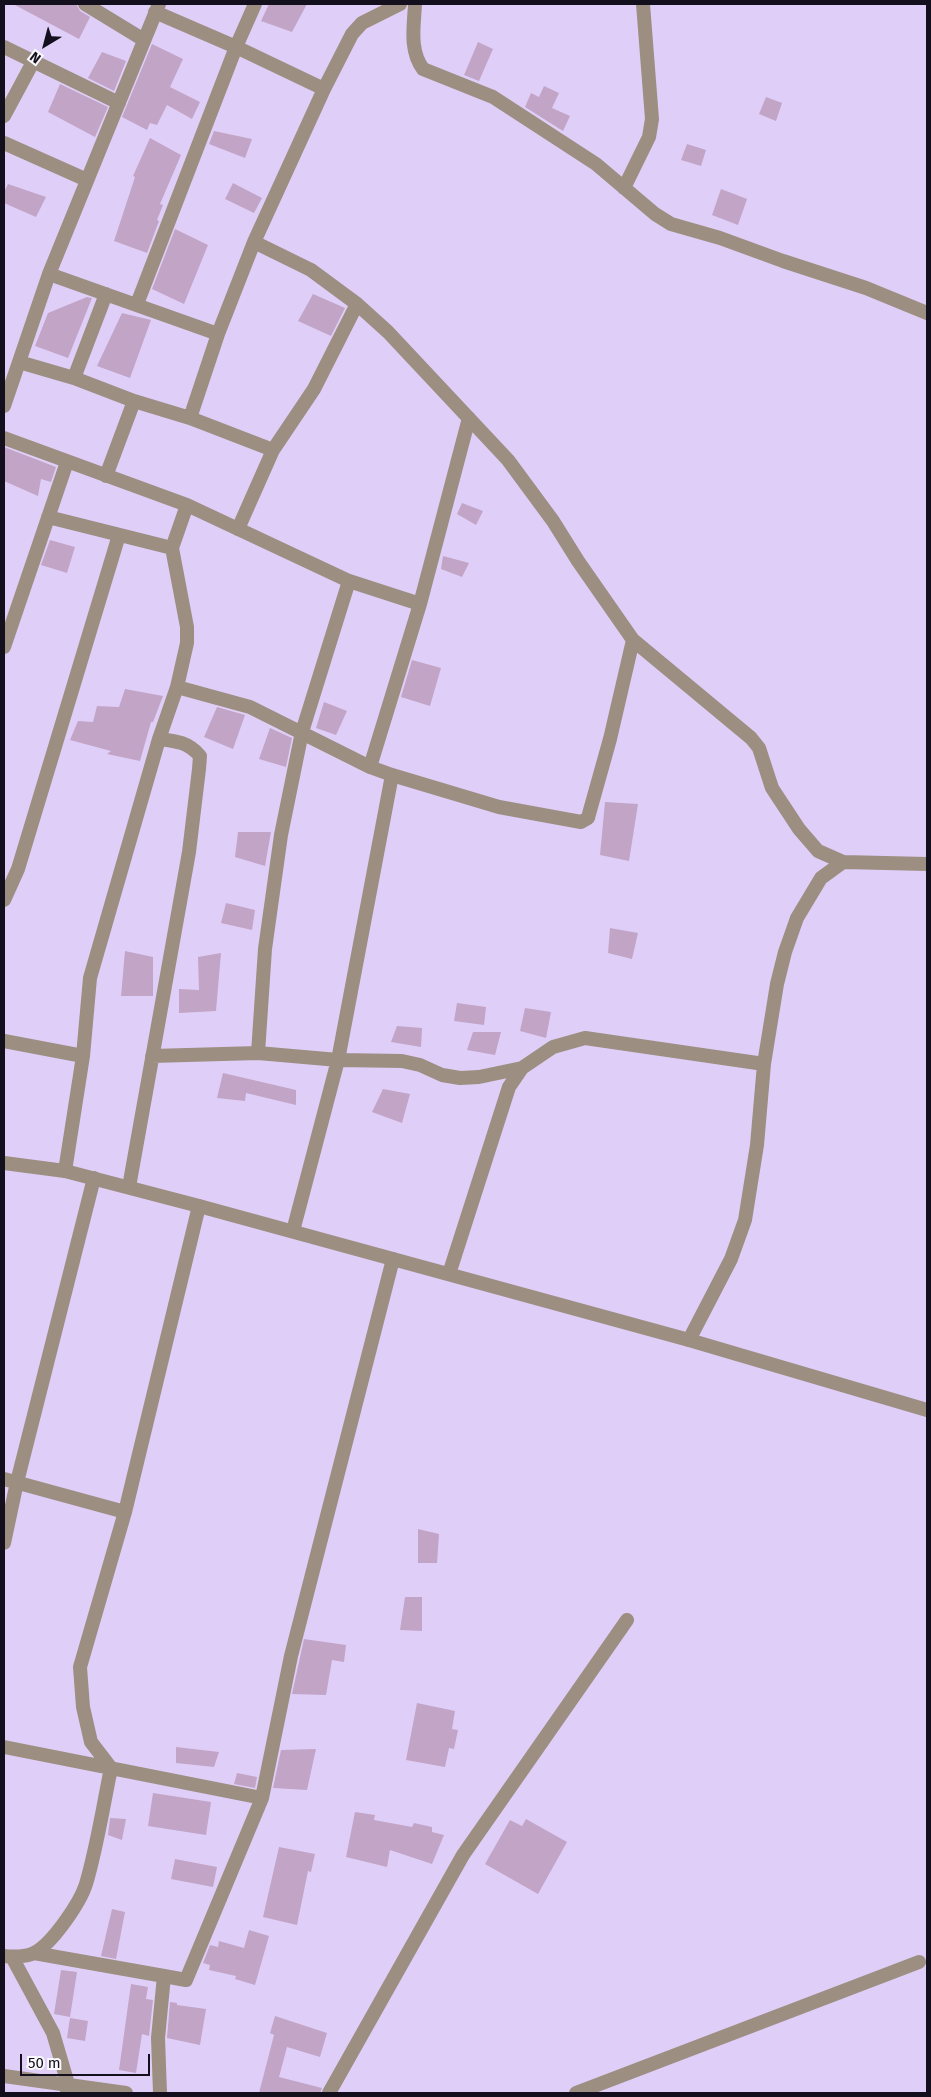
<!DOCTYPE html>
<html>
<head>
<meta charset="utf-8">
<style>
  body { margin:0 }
  #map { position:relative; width:931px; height:2097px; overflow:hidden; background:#dfcff8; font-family:"Fira Sans",sans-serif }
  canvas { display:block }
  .frame { position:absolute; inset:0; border:5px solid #140f1c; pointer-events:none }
  .north { position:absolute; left:20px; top:20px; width:50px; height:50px; -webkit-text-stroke:4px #f9f8fc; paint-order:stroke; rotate:217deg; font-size:14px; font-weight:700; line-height:20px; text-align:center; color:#140f1c }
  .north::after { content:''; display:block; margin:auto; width:18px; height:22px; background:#140f1c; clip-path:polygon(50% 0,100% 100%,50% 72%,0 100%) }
  .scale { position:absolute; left:20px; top:2054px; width:130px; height:22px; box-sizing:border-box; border:2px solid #140f1c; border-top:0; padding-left:6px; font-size:15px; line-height:18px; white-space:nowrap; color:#140f1c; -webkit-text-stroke:4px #f9f8fc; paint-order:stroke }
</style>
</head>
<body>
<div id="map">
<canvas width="931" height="2097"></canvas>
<div class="frame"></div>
<div class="north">N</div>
<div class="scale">50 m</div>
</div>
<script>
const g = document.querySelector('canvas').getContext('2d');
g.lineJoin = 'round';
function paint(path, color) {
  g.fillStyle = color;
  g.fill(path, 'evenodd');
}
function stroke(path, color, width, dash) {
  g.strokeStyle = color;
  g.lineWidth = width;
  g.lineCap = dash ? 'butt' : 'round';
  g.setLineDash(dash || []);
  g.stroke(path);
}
paint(new Path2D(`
  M13 4H76L80 11 90 17 79 39Z
  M269 4H307L292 32 261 21Z
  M478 42 493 49 479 81 464 75Z
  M152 44 183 59 170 87 200 102 192 119 167 105 157 125 150 123 147 130 122 117Z
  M102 52 126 61 114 91 88 78Z
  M60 84 108 107 95 137 48 112Z
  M544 86 559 93 552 108 570 116 563 131 525 107 531 93 539 97Z
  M766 97 782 103 776 121 759 114Z
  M214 131 252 139 245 158 209 144Z
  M150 138 181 155 160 204 163 205 157 220 159 221 147 253 114 241 135 177 133 176Z
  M687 144 706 150 701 166 681 160Z
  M233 183 262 198 254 213 225 199Z
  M8 184 46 197 36 217 4 203V192Z
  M721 189 747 199 738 225 712 215Z
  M175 229 208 245 184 304 152 289Z
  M313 294 345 308 331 336 298 321Z
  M87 297 92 298 68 358 35 346 48 313Z
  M122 313 151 320 130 378 97 366Z
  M4 447 56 467 51 482 41 479 38 496 4 481Z
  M462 503 483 511 476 525 457 514Z
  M50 540 75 547 67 573 41 565Z
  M443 556 469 563 462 577 441 569Z
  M412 660 441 668 430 706 401 697Z
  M125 689 163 696 153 722H151L140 761 107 754 111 751 70 740 78 721 93 722 97 706 119 707Z
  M324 702 347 711 336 735 316 728Z
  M217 707 245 715 233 749 204 737Z
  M270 728 292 738 286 767 259 759Z
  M605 802 638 804 629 861 600 855Z
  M238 832H271L265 866 235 857Z
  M226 903 255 910 252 930 221 923Z
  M610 928 638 933 632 959 608 953Z
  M125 951 153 957V996H121Z
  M221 953 216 1011 179 1013V989L199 990 198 957Z
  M457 1003 486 1007 484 1025 454 1021Z
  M525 1008 551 1012 546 1038 520 1031Z
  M397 1026 422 1028 421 1047 391 1042Z
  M473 1032H501L495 1055 467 1050Z
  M223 1073 296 1090V1105L246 1093 245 1101 217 1098Z
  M383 1089 410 1094 402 1123 372 1112Z
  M418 1529 439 1534 437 1563H418Z
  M405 1597H422V1631L400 1630Z
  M304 1639 346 1645 344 1662 332 1660 326 1695 292 1694Z
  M417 1703 455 1711 452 1729 458 1730 454 1749 449 1748 445 1767 406 1760Z
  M176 1747 219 1752 214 1767 176 1763Z
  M316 1749 307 1790 273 1788 281 1750Z
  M237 1773 257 1777 255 1788 234 1784Z
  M153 1793 211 1802 206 1835 148 1826Z
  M355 1812 375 1815 374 1820 412 1827 414 1823 432 1827V1832L444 1835 432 1864 390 1850 387 1867 346 1857Z
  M110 1818 126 1819 122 1840 108 1835Z
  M526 1819 567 1842 538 1894 485 1864 510 1820 522 1826Z
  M279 1847 315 1854 311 1872 308 1871 297 1925 263 1917Z
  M175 1859 217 1867 213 1887 171 1879Z
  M112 1909 125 1912 116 1959 101 1956Z
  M249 1930 269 1936 255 1985 235 1979 236 1976 209 1970 210 1965 203 1963 210 1945 218 1947 219 1941 244 1948Z
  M61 1970 77 1972 70 2017 54 2014Z
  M131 1984 148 1987 146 1999 153 2000 149 2036 142 2034 136 2073 119 2070Z
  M170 2002 177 2003V2005L206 2009 200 2045 167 2038Z
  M275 2016 327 2033 320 2057 287 2047 279 2077 322 2088 320 2093H259L274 2035 270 2033Z
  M70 2018 88 2021 85 2041 67 2038Z`), '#c2a4c6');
stroke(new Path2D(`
  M85 4 144 40
  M415 4C414 26 409 50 423 69L493 97 596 164 655 214 671 224 720 238 783 261 866 288 927 313
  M155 12 236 47 324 89
  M4 47 119 103
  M4 116 33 62
  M4 143 87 180
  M624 188 649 137 652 119 643 4
  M254 242 311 270 357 304 388 332 508 460 553 521 578 561 633 640 751 738 759 748 772 788 799 829 818 851 843 862
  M49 274 218 334
  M137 304 236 47 255 4
  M19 362 74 378 134 401 190 418 273 450
  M74 378 106 294
  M4 406 49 274 159 4
  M190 418 218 334 254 242 324 89 352 34 362 23 400 4
  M4 438 187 505 349 581 420 604
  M106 476 134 401
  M48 517 172 548
  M238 529 273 450 314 389 357 304
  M4 647 67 462
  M177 687 250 707 370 767 392 775 499 807 581 822 588 818 589 814 610 739 633 640
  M370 767 420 604 469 418
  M4 900 18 869 119 535
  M4 1041 83 1056
  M258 1053 265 949 281 835 302 732 349 581
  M152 1056 258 1053 338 1060 402 1061 420 1065 442 1075 460 1078 479 1077 522 1068
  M65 1171 83 1056 90 978 159 739 177 687 187 643V627L172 548 187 505
  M129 1187 189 852 199 769 200 756C188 742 176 741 159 739
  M293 1231 338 1060 392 775
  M449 1274 509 1087 522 1068 553 1047 585 1038 764 1064
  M689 1340 731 1259 745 1220 757 1145 764 1064 777 984 785 952 797 918 821 878 843 862 927 864
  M4 1479 125 1512
  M4 1543 17 1482 94 1178
  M4 1747 262 1798
  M111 1768 91 1742 83 1707 80 1667 125 1512 199 1206
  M34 1953 164 1976
  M4 1956C12 1957 26 1957 34 1953 52 1944 80 1903 86 1884 97 1847 103 1807 111 1768
  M12 1957 53 2033 68 2084 67 2093
  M4 2076 126 2093
  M160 2093 158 2038 164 1976 186 1980 262 1798 291 1656 393 1259
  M329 2093 463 1855 627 1620
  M576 2093 919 1962`), '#9d8e82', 14);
stroke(new Path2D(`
  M4 1163 65 1171 199 1206 689 1340 927 1410`), '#9d8e82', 14);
</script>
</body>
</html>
